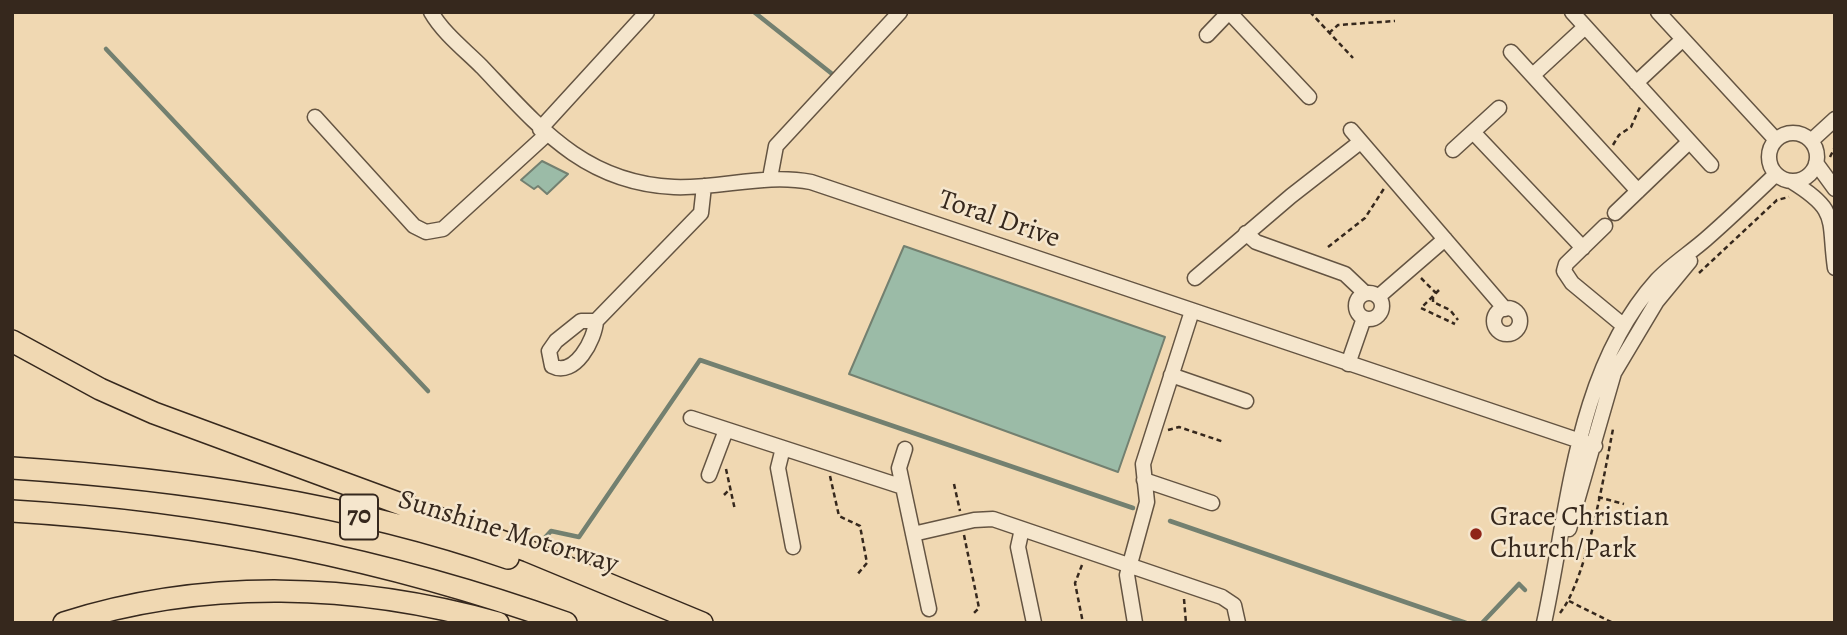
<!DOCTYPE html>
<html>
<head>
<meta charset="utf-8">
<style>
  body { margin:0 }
  #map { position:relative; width:1847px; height:635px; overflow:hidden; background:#f0d8b2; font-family:Alegreya,serif }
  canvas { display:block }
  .frame { position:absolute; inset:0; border:14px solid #36281d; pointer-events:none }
</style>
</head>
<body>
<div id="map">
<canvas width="1847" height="635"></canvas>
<div class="frame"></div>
</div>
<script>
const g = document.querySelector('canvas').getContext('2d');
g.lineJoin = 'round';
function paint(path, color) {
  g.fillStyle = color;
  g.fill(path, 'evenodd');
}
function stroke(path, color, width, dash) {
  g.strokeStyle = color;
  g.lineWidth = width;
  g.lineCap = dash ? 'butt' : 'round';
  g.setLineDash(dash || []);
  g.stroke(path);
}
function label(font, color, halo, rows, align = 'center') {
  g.font = font + ' Alegreya,serif';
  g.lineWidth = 5;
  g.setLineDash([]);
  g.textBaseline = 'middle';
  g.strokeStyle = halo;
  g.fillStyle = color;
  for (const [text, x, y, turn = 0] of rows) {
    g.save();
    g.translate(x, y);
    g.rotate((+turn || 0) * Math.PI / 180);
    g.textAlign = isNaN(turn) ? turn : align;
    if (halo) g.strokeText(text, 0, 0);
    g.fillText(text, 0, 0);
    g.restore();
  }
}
const water = new Path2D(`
  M542 161 568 174 547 194 538 186 534 189 521 180Z
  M904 246 1165 337 1118 472 849 374Z`);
paint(water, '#9bbba7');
stroke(water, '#738070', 2);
stroke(new Path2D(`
  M754 12 836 77
  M106 49 428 391
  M1170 521 1466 623
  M541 542 551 531 579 537 700 360 1133 508
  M1482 623 1519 584 1525 590`), '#738070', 4.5);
const minor = new Path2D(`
  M431 12C443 33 465 50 482 67 539 127 584 183 674 187 721 189 764 173 811 182L1595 446
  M1229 12 1309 97
  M1572 12 1711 165
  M1658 12 1776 140
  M1207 35 1229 12
  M1511 52 1638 191
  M1533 75 1585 27
  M1636 83 1683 39
  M315 117 414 226 426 232 443 229 547 134
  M540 129 647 12
  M1351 130 1505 309
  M1473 132 1583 248
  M1769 157a24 24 0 1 1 48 0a24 24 0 1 1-48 0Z
  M1811 141 1835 119
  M1453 150 1499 108
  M1816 163 1835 189
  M770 178 776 146 900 12
  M1791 181C1840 211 1828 219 1835 268
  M1615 213 1689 142
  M1605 226 1566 264 1564 271 1572 283 1624 326
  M1246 233 1256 242 1345 274 1365 293
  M1195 278 1291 196 1359 143
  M1356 306a13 13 0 1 1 26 0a13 13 0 1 1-26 0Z
  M1378 297 1445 239
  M1494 321a13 13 0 1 1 26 0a13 13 0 1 1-26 0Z
  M581 321H596C595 339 575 378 552 366L549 351 556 341Z
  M596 321 701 213 704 186
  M1348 364 1364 318
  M1171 375 1246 401
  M691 418 903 487
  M783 448 778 468 793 547
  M905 449 899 468 929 609
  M709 475 726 430
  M1144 480 1212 503
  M1022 529 1018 547 1034 623
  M1569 529 1614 373 1657 301 1690 261
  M913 534 974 520 993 519 1222 597 1234 605 1238 623
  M1135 623 1127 575 1147 502 1143 464 1192 311
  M1544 623C1569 508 1575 371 1657 280 1671 265 1690 253 1706 239 1730 218 1753 196 1776 174`);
const highway = new Path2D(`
  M12 341 100 389 154 413 528 551 702 623
  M12 468C180 479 349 503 508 558
  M12 511C201 522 387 559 566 623
  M64 623C205 578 357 583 498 623`);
stroke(minor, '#645442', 17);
stroke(highway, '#36281d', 24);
stroke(new Path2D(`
  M1310 12 1353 58
  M1329 33 1338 25 1395 21
  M1613 145 1619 135 1631 127 1640 107
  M1830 157 1835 147
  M1328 247 1365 218 1385 187
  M1699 273 1777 200 1789 197
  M1421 278 1436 293
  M1439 290 1421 308 1455 324
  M1433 297V302L1450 310 1458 320
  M1168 430 1179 427 1224 442
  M726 469 735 510
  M830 476 839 516 860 526 867 563 856 576
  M954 484 960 511
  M724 495 730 489
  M1598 497 1624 504
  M964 535 979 608 974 613
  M1082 565 1075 583 1083 623
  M1184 599 1186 623
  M1569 601 1613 623
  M1560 613C1587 579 1604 475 1613 429`), '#36281d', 2.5, [5, 3.5]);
stroke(minor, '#f5e6cd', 14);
stroke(highway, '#f0d8b2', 21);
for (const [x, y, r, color] of [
  [1476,534,7,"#8f2418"]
]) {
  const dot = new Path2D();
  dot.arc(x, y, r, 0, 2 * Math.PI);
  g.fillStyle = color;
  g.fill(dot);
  stroke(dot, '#f5e6cd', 2.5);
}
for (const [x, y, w] of [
  [359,517,38]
]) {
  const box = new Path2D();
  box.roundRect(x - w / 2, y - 22.5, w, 45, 5);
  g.fillStyle = '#f5e6cd';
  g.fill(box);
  stroke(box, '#36281d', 2);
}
label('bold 26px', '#36281d', null, [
  ["70",359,517]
]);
label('28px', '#36281d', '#f5e6cd', [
  ["Toral Drive",999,220,19],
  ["Sunshine Motorway",508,533,17]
]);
label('28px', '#36281d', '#f5e6cd', [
  ["Grace Christian",1490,518],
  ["Church/Park",1490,550]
], 'left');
</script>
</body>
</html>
